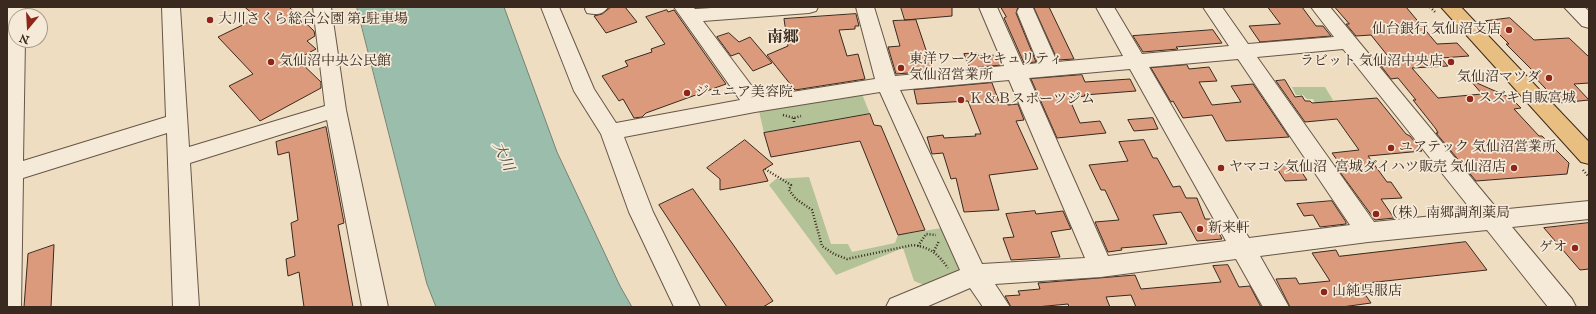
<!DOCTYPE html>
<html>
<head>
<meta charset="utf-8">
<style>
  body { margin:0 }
  #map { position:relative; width:1596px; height:314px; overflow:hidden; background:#efddc2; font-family:"IM FELL English",serif }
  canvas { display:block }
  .frame { position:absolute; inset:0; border:8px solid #39291e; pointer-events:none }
  .north { position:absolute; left:8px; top:8px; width:40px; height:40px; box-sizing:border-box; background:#f5e9d7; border:1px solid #aa9c8d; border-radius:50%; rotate:198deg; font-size:11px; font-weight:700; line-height:16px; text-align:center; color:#39291e }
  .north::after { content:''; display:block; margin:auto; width:14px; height:18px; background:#8f2418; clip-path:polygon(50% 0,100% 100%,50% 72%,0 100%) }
</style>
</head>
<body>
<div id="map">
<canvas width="1596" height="314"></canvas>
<div class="frame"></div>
<div class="north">N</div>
</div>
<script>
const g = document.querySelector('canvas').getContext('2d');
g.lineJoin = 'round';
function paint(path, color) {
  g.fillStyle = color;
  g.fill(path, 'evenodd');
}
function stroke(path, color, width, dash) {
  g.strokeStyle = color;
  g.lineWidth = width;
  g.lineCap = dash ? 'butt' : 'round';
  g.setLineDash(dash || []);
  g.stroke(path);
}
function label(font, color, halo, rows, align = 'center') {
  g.font = font + ' "IM FELL English","Noto Serif JP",serif';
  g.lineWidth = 3.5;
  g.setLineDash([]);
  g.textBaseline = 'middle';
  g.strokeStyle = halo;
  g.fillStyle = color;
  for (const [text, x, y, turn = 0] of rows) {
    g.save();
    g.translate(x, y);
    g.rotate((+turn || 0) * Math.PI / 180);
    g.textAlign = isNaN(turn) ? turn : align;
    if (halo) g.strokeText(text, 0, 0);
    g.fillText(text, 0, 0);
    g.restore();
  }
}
paint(new Path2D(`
  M1292 87H1325L1333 100 1317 107 1313 99H1307L1303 95H1296Z
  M862 94 870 114 764 133 759 111Z
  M809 177 831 244H848L852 252 895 243 898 235 942 228 959 270 924 285 914 281 903 248 836 275 769 185 776 179Z`), '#b4c298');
const water = new Path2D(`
  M357 7H504L557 152 620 286 632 307H436L427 284Z`);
paint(water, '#9bbdac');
stroke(water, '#748273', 1);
const building = new Path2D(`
  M245 7H289L314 31 315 36 307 41 316 49 297 59 321 82V88L260 121 229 86 253 74 218 37 257 18Z
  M625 7 637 22 606 33 594 16 602 14 611 7Z
  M901 7H952V16L905 20Z
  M1001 7H1018L1016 13 1036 62 1024 63 1004 18 1006 17Z
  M1034 7H1049L1074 59 1058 60Z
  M1268 7H1302L1316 26H1323L1331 36 1260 42 1249 26 1280 24Z
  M1335 7H1406L1437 44 1457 43 1469 56 1441 58 1448 66 1412 68 1438 98 1482 94 1470 80 1511 98 1521 108 1514 109 1539 136H1542L1569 163 1567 174 1476 181 1436 133H1438L1436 129 1413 100H1416L1398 78 1391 79 1381 66 1395 65 1371 35 1356 36 1346 24H1349Z
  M667 10 668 12 674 10 726 84 646 113 642 117 634 118 623 99 619 101 602 76 628 66 625 61 652 52 651 49 665 44 646 17Z
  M856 14 859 26H855V29L839 30 847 56 858 54 865 79 795 90 767 55 788 46 784 19Z
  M1510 18 1534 40 1569 38 1589 57V83L1574 84 1589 100 1559 103 1530 72H1534L1506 44H1509L1486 21Z
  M916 20 933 71 896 74 888 47 900 46 893 21Z
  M1213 30 1222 43 1176 47 1178 49 1143 52 1133 36Z
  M729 33 739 42 750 37 772 63 753 71 739 53 731 56 717 37Z
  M977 53 979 56 998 55 1002 65 970 68 964 54Z
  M1187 65 1189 69 1209 67 1217 81 1199 82 1212 105 1241 102 1231 86 1253 84 1289 137 1226 141 1212 115 1183 118 1173 101 1171 102 1151 68Z
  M1082 75 1085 82 1130 79 1136 91 1084 95 1085 96 1069 98 1080 123 1100 121 1106 133 1057 138 1031 79Z
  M1285 80 1295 97 1302 96 1305 101H1310L1312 103 1377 98 1406 134 1410 136 1422 151 1368 156 1387 182H1391L1402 198 1381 199 1394 218 1375 220 1334 164H1340L1332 153 1359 150 1337 119 1305 122 1276 81Z
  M992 83 1000 104 1007 103 1008 105 1018 104 1024 120 1016 121 1038 169 989 175 999 210 964 212 956 178 951 179 943 153 932 154 927 137 943 135 944 138 976 136 975 134H981L968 101 917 104 914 90Z
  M870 114 874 125 881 126 925 230 898 235 860 141 771 157 764 133Z
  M1153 118 1158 129 1134 131 1128 120Z
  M326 127 344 223 338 225 353 307H304L299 272 288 276 286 259 295 256 291 223 298 220 289 152 278 155 276 142Z
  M745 140 773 164 763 170 768 181 720 190V179L707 168Z
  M1144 140 1153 158H1157L1173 187 1180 186 1186 198H1197L1205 219H1212L1222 239 1197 241 1181 212 1153 215 1167 244 1121 248 1122 250 1108 252 1095 222 1119 220 1105 190H1101L1089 165 1128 161 1119 142Z
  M1297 165 1307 180 1285 181 1276 167Z
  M693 189 732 243 773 301 763 307H727L659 205Z
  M1332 201 1346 222V224L1320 227 1313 215 1304 216 1297 204Z
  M1035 211 1036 214 1063 211 1071 229 1051 232 1060 257 1011 260 1003 238 1014 237 1006 214Z
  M1589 223V269L1580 270 1544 228Z
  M1466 242 1487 270 1358 284 1371 303 1342 307H1290L1276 279 1296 278 1299 284 1330 281 1312 253 1336 250 1339 256Z
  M54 245 51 307H24L28 254Z
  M1228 265 1239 287 1250 286 1261 307H1136L1131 295 1106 297 1110 307H1069L1068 304 1036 307H1011L1005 296 1020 295 1018 291 1040 289 1038 283 1135 275 1141 289 1221 282 1213 266Z`);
paint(building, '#dc9a7c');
stroke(building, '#39291e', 1);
const minor = new Path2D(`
  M7 7H25V16H16V40H25L23 161 166 117 162 7H180L189 147 325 106 313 7H331L346 110 388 307H362L327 120 190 163 199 307H173L167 133 23 178 21 307H7Z
  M541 7H559L594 89 616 123 740 100 674 7H693L695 9 728 7H818L816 11 809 13 703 21 760 97 875 79 856 7H874L895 76 1004 66 979 7H997L1023 65 1038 63 1017 12 1019 8H1033L1057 62 1123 56 1096 7H1114L1142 54 1229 46 1203 7H1222L1248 44 1334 37 1311 7H1330L1498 210 1589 201V219L1512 227 1572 299 1576 307H1548L1487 230 1368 242 1260 256 1289 307H1263L1236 259 1101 277 995 284 1010 307H983L970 288 926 307H886L890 299 960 270 880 92 755 112 624 137 653 212 700 307H674L629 212 601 134 574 91ZM1343 49 1473 212 1374 222 1257 57ZM1238 59 1350 225 1249 238 1149 67ZM1130 69 1226 241 1108 256 1029 78ZM1009 80 1085 258 982 264 900 90Z
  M586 7H608C603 15 596 15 587 13L585 9Z
  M1564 7H1584L1589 11V28L1582 26Z`);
const major = new Path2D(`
  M1441 7H1461L1589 142V164L1581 162Z`);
stroke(minor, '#665647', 2);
stroke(major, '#39291e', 2);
stroke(new Path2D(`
  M1430 7 1435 12
  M783 115 794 118 801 116
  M794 118V123
  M765 169 791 185 789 190 796 199 812 210 822 246 834 254 847 259 913 245C930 247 938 254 948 268
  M1583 170 1589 177
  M918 246 926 234 936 235
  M934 251 939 241`), '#39291e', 2.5, [1, 2]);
paint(minor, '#f5e9d7');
paint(major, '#e8be81');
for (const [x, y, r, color] of [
  [210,20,4,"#8f2418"],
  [1509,30,4,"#8f2418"],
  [271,62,4,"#8f2418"],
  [1451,62,4,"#8f2418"],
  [901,68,4,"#8f2418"],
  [1549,78,4,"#8f2418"],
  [687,93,4,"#8f2418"],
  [1470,99,4,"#8f2418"],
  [961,100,4,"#8f2418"],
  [1391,148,4,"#8f2418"],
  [1221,168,4,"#8f2418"],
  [1514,168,4,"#8f2418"],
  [1376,214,4,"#8f2418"],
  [1200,229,4,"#8f2418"],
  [1575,248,4,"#8f2418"],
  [1324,292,4,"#8f2418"]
]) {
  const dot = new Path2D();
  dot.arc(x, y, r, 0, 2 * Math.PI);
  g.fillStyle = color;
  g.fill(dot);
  stroke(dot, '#f5e9d7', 1.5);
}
label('14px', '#39291e', '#f5e9d7', [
  ["大川さくら総合公園 第1駐車場",218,20],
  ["仙台銀行 気仙沼支店",1501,30,"right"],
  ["東洋ワークセキュリティ",909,60],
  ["気仙沼営業所",909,76],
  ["気仙沼中央公民館",279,62],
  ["ラビット 気仙沼中央店",1443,62,"right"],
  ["気仙沼マツダ",1541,78,"right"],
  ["ジュニア美容院",695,93],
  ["スズキ自販宮城",1478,99],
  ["Ｋ＆Ｂスポーツジム",969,100],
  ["ユアテック 気仙沼営業所",1399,148],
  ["ヤマコン気仙沼",1229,168],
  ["宮城ダイハツ販売 気仙沼店",1506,168,"right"],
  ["（株）南郷調剤薬局",1384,214],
  ["新来軒",1208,229],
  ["ゲオ",1567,248,"right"],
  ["山純呉服店",1332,292]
], 'left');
label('italic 15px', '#524e42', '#f5e9d7', [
  ["大川",502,157,66]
]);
label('bold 16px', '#39291e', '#f5e9d7', [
  ["南郷",783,39]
]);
</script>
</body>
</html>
